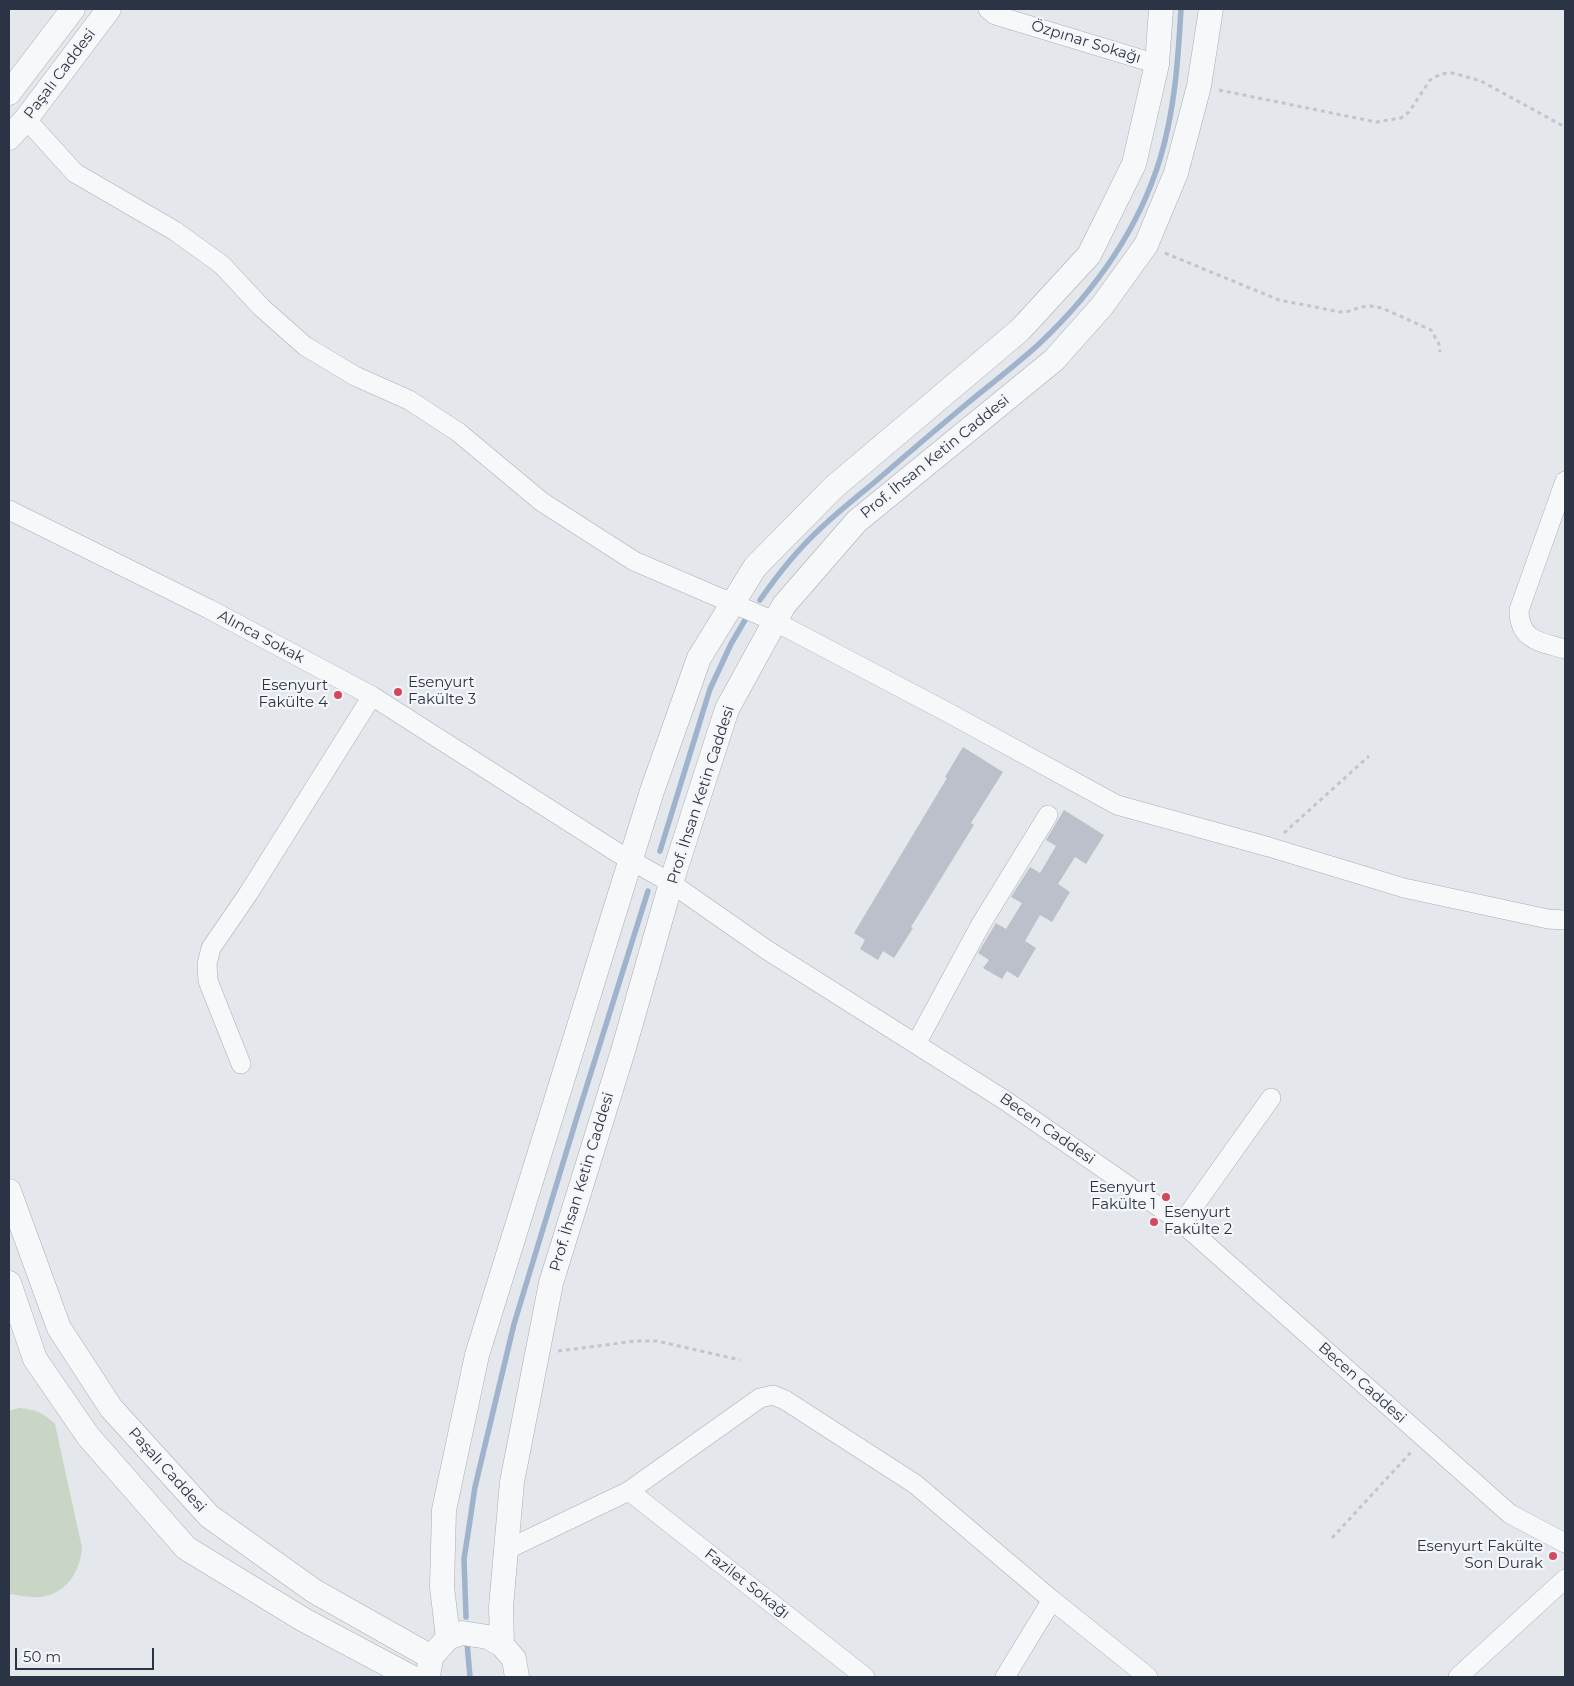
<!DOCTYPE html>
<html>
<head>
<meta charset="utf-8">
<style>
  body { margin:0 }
  #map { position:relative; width:1574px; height:1686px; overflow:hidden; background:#e4e7ec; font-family:Montserrat,sans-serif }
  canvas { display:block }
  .frame { position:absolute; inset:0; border:10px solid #2b3445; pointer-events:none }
  .scale { position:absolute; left:15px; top:1648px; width:139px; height:22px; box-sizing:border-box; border:2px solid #2b3445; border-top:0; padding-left:6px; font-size:15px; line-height:18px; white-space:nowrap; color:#2b3445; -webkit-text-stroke:4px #f4f6f9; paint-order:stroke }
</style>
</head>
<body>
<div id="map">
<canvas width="1574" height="1686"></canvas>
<div class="frame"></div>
<div class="scale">50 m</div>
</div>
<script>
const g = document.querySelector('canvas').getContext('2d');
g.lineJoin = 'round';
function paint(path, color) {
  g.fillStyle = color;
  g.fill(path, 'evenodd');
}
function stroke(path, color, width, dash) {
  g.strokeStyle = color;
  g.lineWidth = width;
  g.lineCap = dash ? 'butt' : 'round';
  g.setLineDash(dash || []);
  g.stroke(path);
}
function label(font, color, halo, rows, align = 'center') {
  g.font = font + ' Montserrat,sans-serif';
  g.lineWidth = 4.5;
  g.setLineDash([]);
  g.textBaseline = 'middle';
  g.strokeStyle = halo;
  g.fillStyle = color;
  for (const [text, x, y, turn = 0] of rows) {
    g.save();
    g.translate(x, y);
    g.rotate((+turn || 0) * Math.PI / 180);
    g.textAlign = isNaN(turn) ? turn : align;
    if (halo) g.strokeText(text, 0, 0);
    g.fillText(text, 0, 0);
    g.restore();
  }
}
paint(new Path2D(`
  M19 1408C34 1409 44 1413 55 1424L82 1548C80 1572 66 1594 40 1597 30 1598 19 1595 9 1594V1411Z`), '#c9d6c5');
stroke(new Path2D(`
  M760 600C778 574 798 549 821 528 839 511 858 496 876 481 905 456 934 431 963 407 988 386 1015 366 1039 344 1093 293 1138 231 1160 159 1175 109 1178 60 1181 9
  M660 851 710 689 731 644 745 620
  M466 1617 464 1559 469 1527 475 1487 514 1324 577 1117 648 891
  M467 1643 470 1677`), '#9fb4cc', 5.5);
paint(new Path2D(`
  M963 747 1003 772 971 823 974 825 911 927 913 928 894 958 883 951 878 960 860 949 865 940 854 933 947 778 945 777Z
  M1064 810 1104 835 1086 864 1075 857 1058 884 1070 892 1052 922 1040 915 1025 941 1036 948 1018 978 1007 971 1002 979 983 968 989 960 978 953 996 923 1006 929 1022 903 1011 897 1030 867 1040 873 1056 846 1046 840Z`), '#bbc0ca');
const minor = new Path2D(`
  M988 9 995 15 1157 64
  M26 119 75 173 175 231 222 265 261 307 305 346 355 376 409 400 458 432 542 502 634 561 776 622 947 712 1117 805 1269 847 1404 888 1548 919 1565 920
  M1565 481 1519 610C1519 641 1541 642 1565 649
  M9 510 209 609 372 696 618 853 671 883 767 950 1006 1101 1182 1223 1510 1514 1565 1543
  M916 1044 981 924 1048 815
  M241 1064 208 981 207 964 211 948 248 894 372 696
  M1182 1223 1271 1098
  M629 1491 865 1677
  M506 1550 629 1491 760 1398 773 1395 785 1400 915 1484 1052 1600 1148 1677
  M1005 1677 1052 1600
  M1458 1677 1565 1579`);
const tertiary = new Path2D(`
  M9 93 73 9
  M9 138 26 119 109 9
  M9 1191 59 1328 111 1408 209 1516 314 1591 431 1657
  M9 1283 35 1359 88 1436 186 1548 304 1620 411 1677
  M448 1638 442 1587 444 1510 477 1355 652 791 699 658 755 567 834 487 1020 330 1089 255 1134 164 1157 64 1161 9
  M502 1645 501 1607 512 1482 551 1283 623 1051 671 883 727 709 784 605 857 521 1054 360 1102 306 1146 245 1176 173 1199 86 1211 9
  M428 1677 431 1657 448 1638 462 1633 488 1637 502 1645 514 1659 517 1677`);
stroke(minor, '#a9aeb7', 20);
stroke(tertiary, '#a9aeb7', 25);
stroke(new Path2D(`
  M1219 90 1376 122 1401 118 1409 112 1430 80 1441 74 1453 73 1481 81 1565 127
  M1165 253 1279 300 1340 312 1351 311 1360 307 1371 306 1382 308 1431 330 1439 344 1440 352
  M1284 833 1369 756
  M558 1351 636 1341H657L740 1360
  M1332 1538 1413 1450`), '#c2c5cb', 3, [4, 4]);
stroke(minor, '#f7f8fa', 19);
stroke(tertiary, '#f7f8fa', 24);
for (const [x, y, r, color] of [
  [398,692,5,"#d1495b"],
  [338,695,5,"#d1495b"],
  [1166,1197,5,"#d1495b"],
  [1154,1222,5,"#d1495b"],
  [1553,1556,5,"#d1495b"]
]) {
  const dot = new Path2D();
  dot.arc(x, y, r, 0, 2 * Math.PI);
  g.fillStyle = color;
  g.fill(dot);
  stroke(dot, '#f4f6f9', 2);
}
label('15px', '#2b3445', '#f4f6f9', [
  ["Özpınar Sokağı",1086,42,17],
  ["Paşalı Caddesi",60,74,-53],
  ["Prof. İhsan Ketin Caddesi",935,457,-39],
  ["Alınca Sokak",261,637,28],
  ["Prof. İhsan Ketin Caddesi",701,795,-72],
  ["Becen Caddesi",1047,1129,35],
  ["Prof. İhsan Ketin Caddesi",582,1182,-73],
  ["Becen Caddesi",1362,1383,42],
  ["Paşalı Caddesi",167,1470,48],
  ["Fazilet Sokağı",747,1584,38]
]);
label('15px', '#2b3445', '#f4f6f9', [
  ["Esenyurt",408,683,"left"],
  ["Fakülte 3",408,700,"left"],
  ["Esenyurt",328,686],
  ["Fakülte 4",328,703],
  ["Esenyurt",1156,1188],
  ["Fakülte 1",1156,1205],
  ["Esenyurt",1164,1213,"left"],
  ["Fakülte 2",1164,1230,"left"],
  ["Esenyurt Fakülte",1543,1547],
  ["Son Durak",1543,1564]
], 'right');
</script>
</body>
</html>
